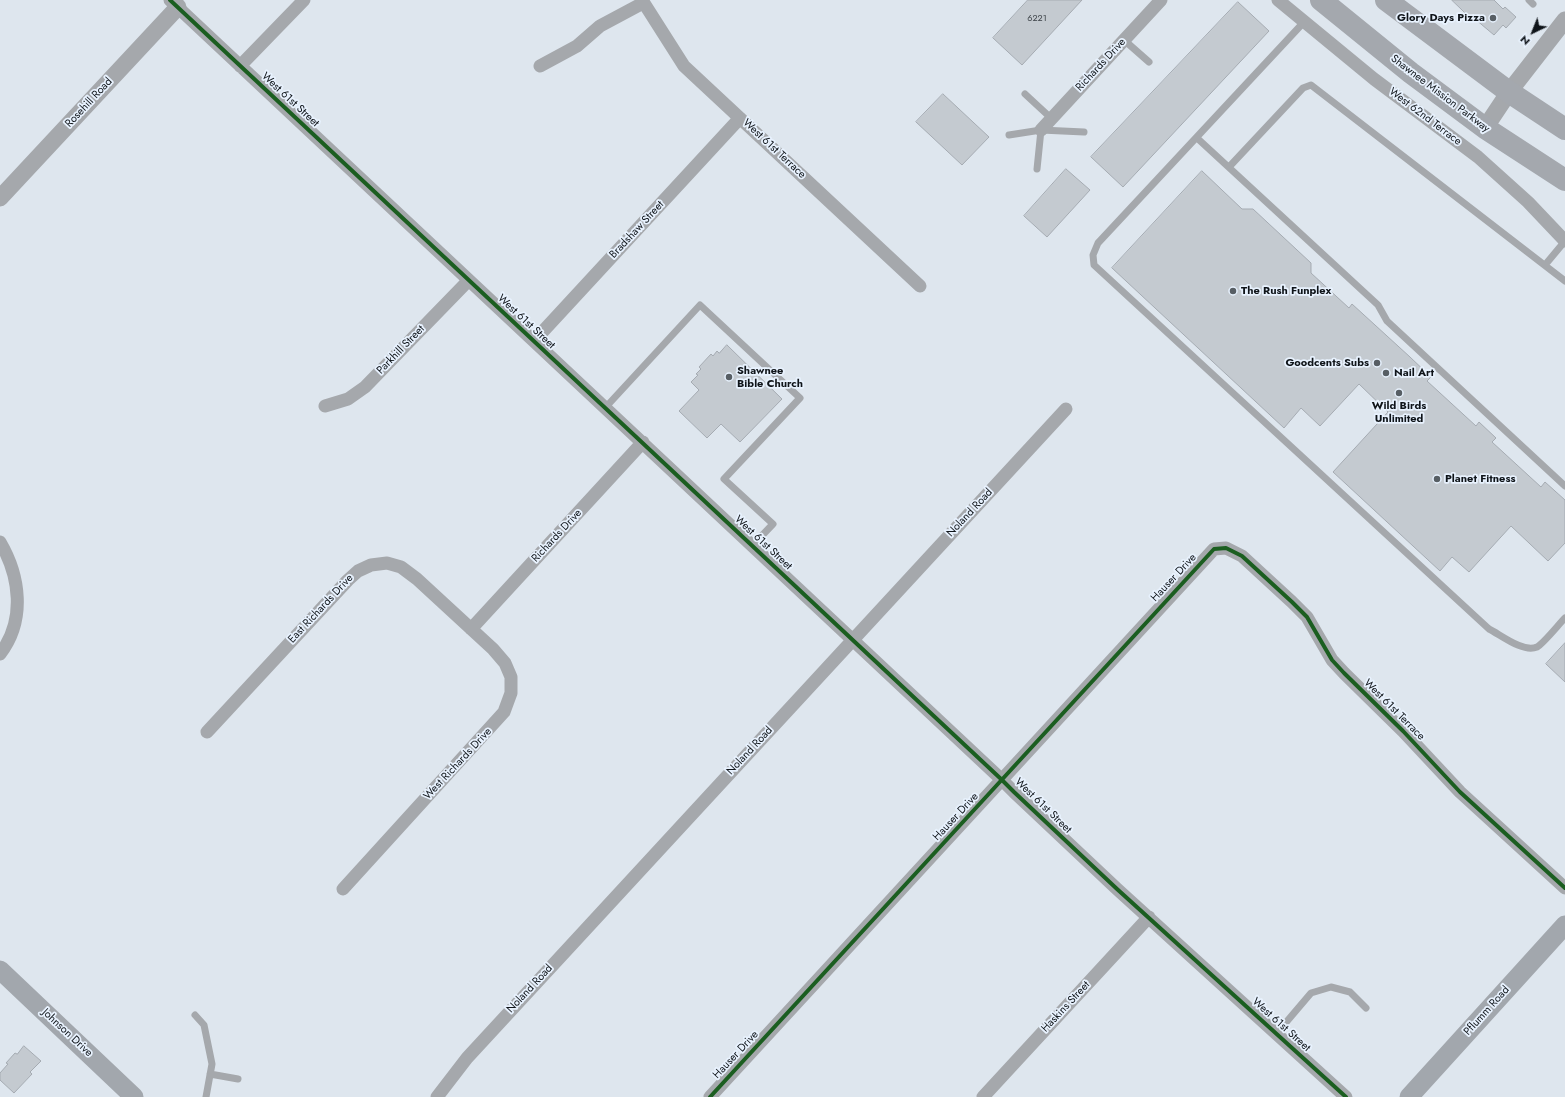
<!DOCTYPE html>
<html>
<head>
<meta charset="utf-8">
<style>
  body { margin:0 }
  #map { position:relative; width:1565px; height:1097px; overflow:hidden; background:#dee6ee; font-family:Jost,sans-serif }
  canvas { display:block }
  .north { position:absolute; left:1513px; top:12px; width:40px; height:40px; -webkit-text-stroke:3px #e8f2fe; paint-order:stroke; rotate:223deg; font-size:11px; font-weight:700; line-height:16px; text-align:center; color:#0f1419 }
  .north::after { content:''; display:block; margin:auto; width:14px; height:18px; background:#0f1419; clip-path:polygon(50% 0,100% 100%,50% 72%,0 100%) }
</style>
</head>
<body>
<div id="map">
<canvas width="1565" height="1097"></canvas>
<div class="north">N</div>
</div>
<script>
const g = document.querySelector('canvas').getContext('2d');
g.lineJoin = 'round';
function paint(path, color) {
  g.fillStyle = color;
  g.fill(path, 'evenodd');
}
function stroke(path, color, width, dash) {
  g.strokeStyle = color;
  g.lineWidth = width;
  g.lineCap = dash ? 'butt' : 'round';
  g.setLineDash(dash || []);
  g.stroke(path);
}
function label(font, color, halo, rows, align = 'center') {
  g.font = font + ' Jost,sans-serif';
  g.lineWidth = 3.5;
  g.setLineDash([]);
  g.textBaseline = 'middle';
  g.strokeStyle = halo;
  g.fillStyle = color;
  for (const [text, x, y, turn = 0] of rows) {
    g.save();
    g.translate(x, y);
    g.rotate((+turn || 0) * Math.PI / 180);
    g.textAlign = isNaN(turn) ? turn : align;
    if (halo) g.strokeText(text, 0, 0);
    g.fillText(text, 0, 0);
    g.restore();
  }
}
const building = new Path2D(`
  M1028 0H1082L1022 65 993 38Z
  M1452 0H1494L1503 9 1505 7 1516 17 1506 28 1503 25 1494 35 1475 19 1474 21Z
  M1238 2 1269 31 1123 187 1091 157Z
  M943 94 989 137 962 165 916 122Z
  M1066 169 1090 190 1047 237 1024 216Z
  M1202 171 1242 209H1253L1311 263V273L1349 308 1352 304 1410 357 1431 377 1427 381 1476 426 1479 422 1496 438 1492 442 1541 487 1545 482 1565 500V543L1548 561 1511 526 1469 572 1452 557 1440 571 1333 472 1388 412 1359 384 1320 426 1301 408 1284 428 1112 268Z
  M727 345 782 399 740 442 721 424 707 438 679 411 699 390 691 382 698 375 696 374 701 369 699 367 711 354 713 356 717 351 719 353Z
  M1565 643V682L1546 664Z
  M24 1046 41 1061 30 1072 32 1074 14 1093 0 1080V1073L8 1064 6 1063 15 1053 17 1054Z`);
paint(building, '#c4cad0');
stroke(building, '#a5abb2', 1);
stroke(new Path2D(`
  M1529 0 1533 4
  M1304 22 1098 243 1093 255 1094 265 1489 629C1501 635 1523 653 1537 647 1543 644 1559 624 1565 618
  M1124 40 1149 62
  M1025 94 1052 119
  M1009 135 1041 130 1084 132
  M1197 138 1378 305 1387 321 1565 486
  M1229 167 1303 88 1311 85 1565 281
  M1037 169 1041 130
  M1545 265 1565 241
  M605 408 700 305 800 398 724 479 773 524 753 545
  M195 1015 204 1025 212 1064 206 1097
  M1277 1033 1311 993 1331 987 1350 992 1366 1008
  M210 1074 238 1079`), '#a5a8ac', 7);
stroke(new Path2D(`
  M170 0C446 261 725 518 1001 779L1014 792 1117 889 1346 1097
  M642 0 684 66 920 286
  M1278 0 1374 79 1478 157 1528 202 1565 241
  M240 66 304 0
  M540 66 577 46 600 26 643 3
  M1041 130 1161 0
  M534 341 740 118
  M325 406 348 399 365 387 468 281
  M0 542C20 576 26 620 0 654
  M471 629 643 442
  M207 732 348 580 358 571 371 565 387 563 401 567 417 579 493 649 505 663 511 677V693L504 712 343 889
  M437 1097 467 1058 1066 409
  M710 1097 1214 549 1226 548 1242 556 1292 602 1307 617 1332 660 1344 673 1403 731 1460 792 1565 888
  M983 1097 1149 917`), '#a5a8ac', 13);
stroke(new Path2D(`
  M1485 128 1509 92 1565 20
  M0 198 178 7`), '#a5a8ac', 17);
stroke(new Path2D(`
  M0 970 134 1097
  M1409 1097 1565 925`), '#a2a7ad', 19);
stroke(new Path2D(`
  M1321 0 1411 73 1485 128 1565 180
  M1386 0 1509 92 1565 129`), '#a4a8ae', 22);
stroke(new Path2D(`
  M170 0C446 261 725 518 1001 779L1014 792 1117 889 1346 1097
  M710 1097 1214 549 1226 548 1242 556 1292 602 1307 617 1332 660 1344 673 1403 731 1460 792 1565 888`), '#1b5e20', 4);
for (const [x, y, r, color] of [
  [1493,18,4,"#575e64"],
  [1233,291,4,"#575e64"],
  [1377,363,4,"#575e64"],
  [1386,373,4,"#575e64"],
  [729,377,4,"#575e64"],
  [1399,393,4,"#575e64"],
  [1437,479,4,"#575e64"]
]) {
  const dot = new Path2D();
  dot.arc(x, y, r, 0, 2 * Math.PI);
  g.fillStyle = color;
  g.fill(dot);
  stroke(dot, '#e8f2fe', 1.5);
}
label('9px', '#3c4247', null, [
  ["6221",1037,19]
]);
label('bold 11px', '#0f1419', '#e8f2fe', [
  ["Glory Days Pizza",1485,18,"right"],
  ["The Rush Funplex",1241,291],
  ["Goodcents Subs",1369,363,"right"],
  ["Shawnee",737,371],
  ["Bible Church",737,384],
  ["Nail Art",1394,373],
  ["Wild Birds",1399,406,"center"],
  ["Unlimited",1399,419,"center"],
  ["Planet Fitness",1445,479]
], 'left');
label('11px', '#0f1419', '#e8f2fe', [
  ["Richards Drive",1101,65,-47],
  ["Shawnee Mission Parkway",1440,94,37],
  ["West 61st Street",290,100,43],
  ["Rosehill Road",89,103,-47],
  ["West 62nd Terrace",1425,117,37],
  ["West 61st Terrace",774,149,43],
  ["Bradshaw Street",637,230,-47],
  ["West 61st Street",526,322,43],
  ["Parkhill Street",401,350,-46],
  ["Noland Road",970,513,-47],
  ["Richards Drive",557,536,-47],
  ["West 61st Street",763,543,43],
  ["Hauser Drive",1174,578,-47],
  ["East Richards Drive",321,609,-47],
  ["West 61st Terrace",1394,710,45],
  ["Noland Road",750,751,-47],
  ["West Richards Drive",458,764,-47],
  ["West 61st Street",1043,806,44],
  ["Hauser Drive",956,817,-47],
  ["Noland Road",530,989,-47],
  ["Haskins Street",1066,1007,-47],
  ["Pflumm Road",1487,1011,-48],
  ["West 61st Street",1281,1025,42],
  ["Johnson Drive",67,1033,43],
  ["Hauser Drive",736,1055,-47]
]);
</script>
</body>
</html>
